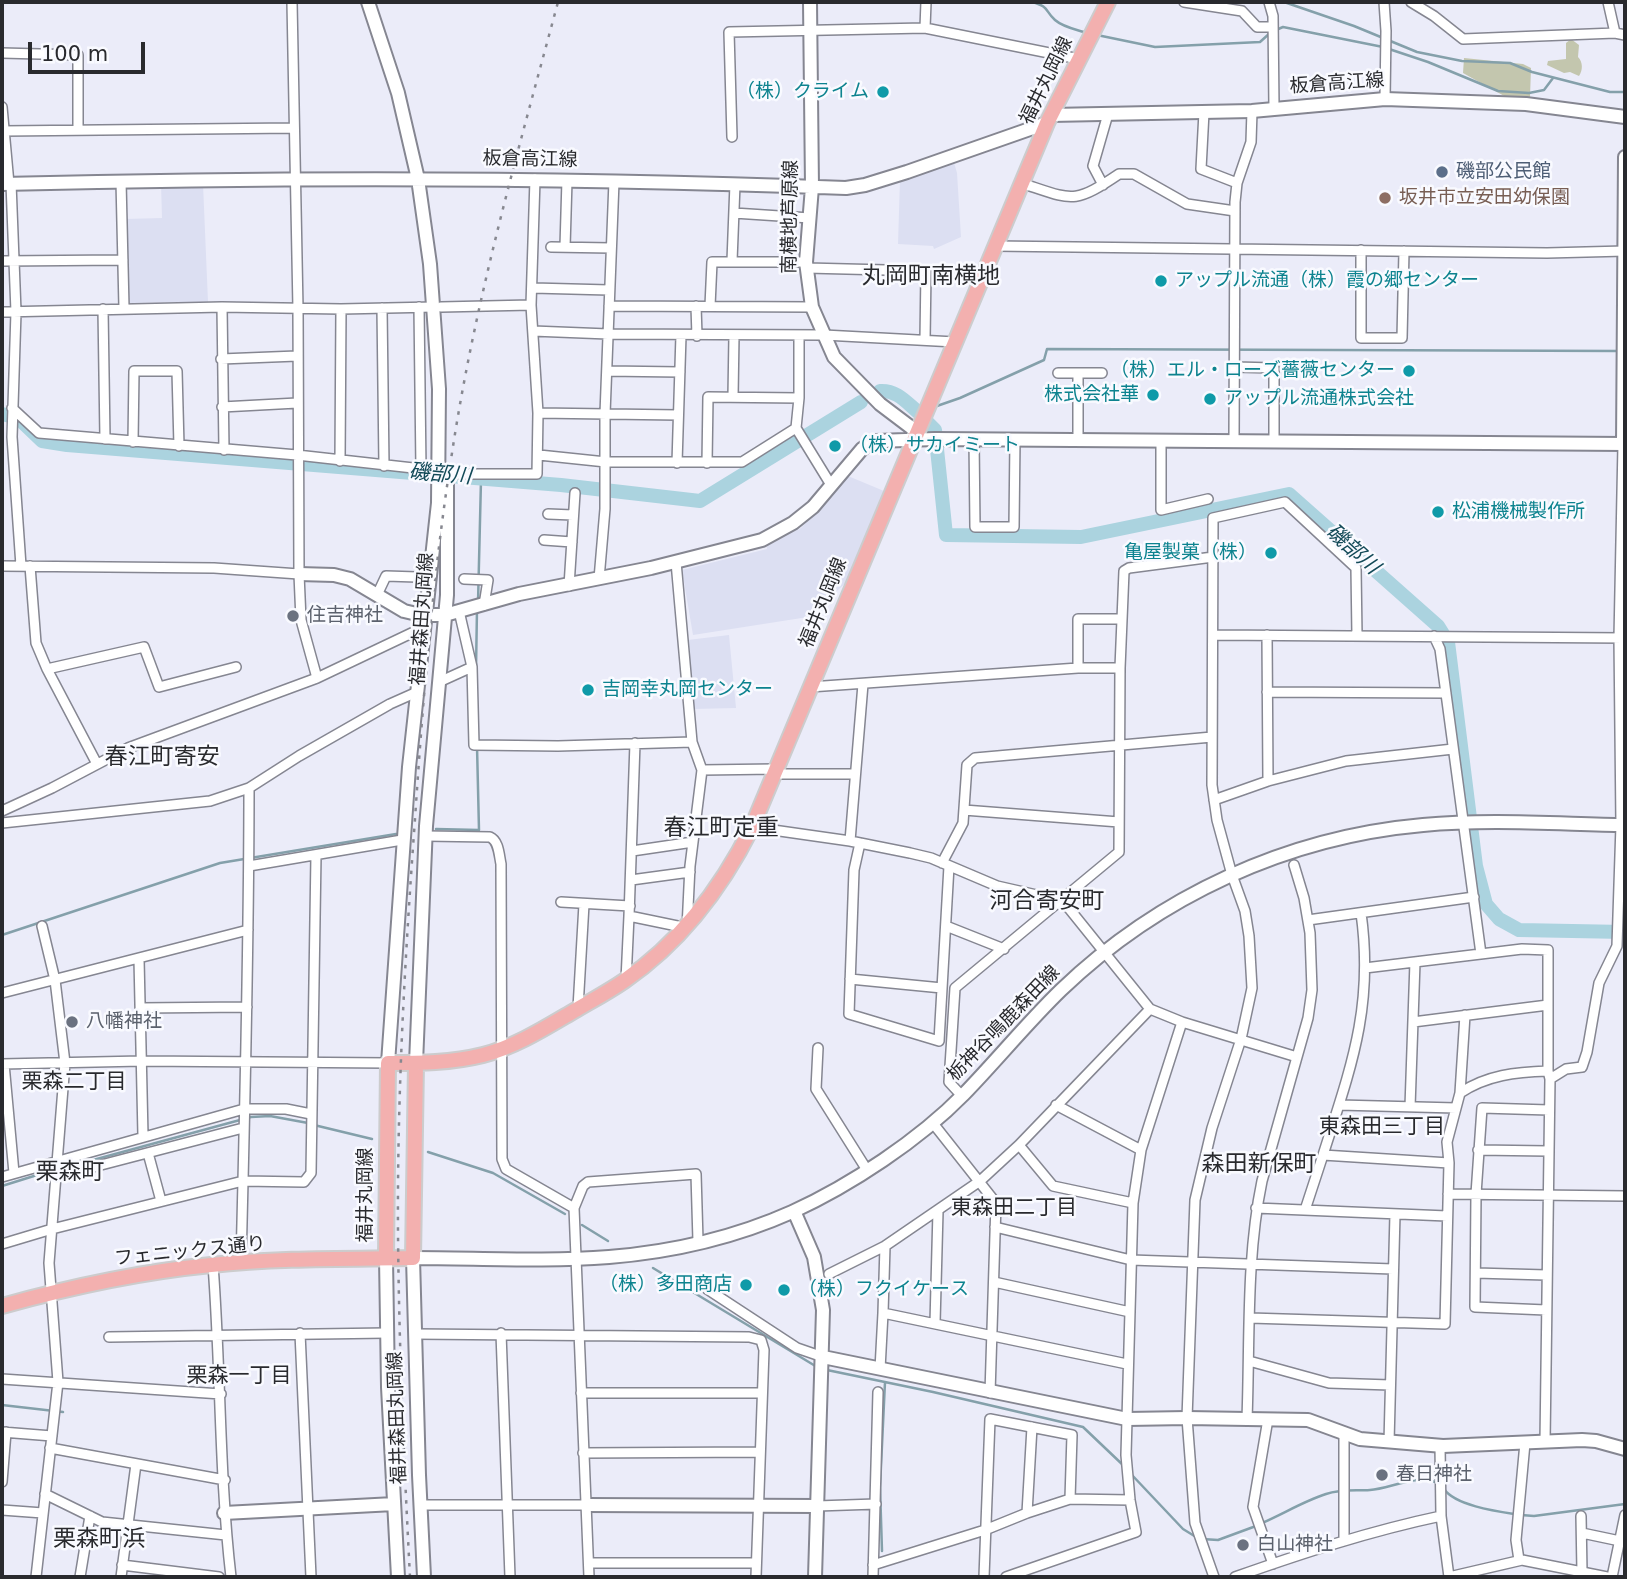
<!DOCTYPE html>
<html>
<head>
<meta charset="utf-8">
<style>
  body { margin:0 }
  #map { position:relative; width:1627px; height:1579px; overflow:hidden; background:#ebecf9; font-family:"DejaVu Sans",sans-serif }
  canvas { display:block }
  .frame { position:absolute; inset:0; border:4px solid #292a2e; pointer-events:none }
  .scale { position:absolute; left:28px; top:42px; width:117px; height:32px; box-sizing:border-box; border:4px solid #292a2e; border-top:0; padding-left:9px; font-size:21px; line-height:24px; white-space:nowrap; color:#292a2e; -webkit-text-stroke:5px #f9faff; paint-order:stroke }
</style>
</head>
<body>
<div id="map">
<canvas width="1627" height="1579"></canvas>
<div class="frame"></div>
<div class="scale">100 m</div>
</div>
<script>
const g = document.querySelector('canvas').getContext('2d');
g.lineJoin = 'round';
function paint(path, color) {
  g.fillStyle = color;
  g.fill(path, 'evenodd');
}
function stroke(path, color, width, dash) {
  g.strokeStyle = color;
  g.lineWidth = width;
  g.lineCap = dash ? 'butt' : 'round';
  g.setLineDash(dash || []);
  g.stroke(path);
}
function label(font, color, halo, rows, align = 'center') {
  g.font = font + ' "DejaVu Sans","Noto Sans JP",sans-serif';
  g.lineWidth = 5;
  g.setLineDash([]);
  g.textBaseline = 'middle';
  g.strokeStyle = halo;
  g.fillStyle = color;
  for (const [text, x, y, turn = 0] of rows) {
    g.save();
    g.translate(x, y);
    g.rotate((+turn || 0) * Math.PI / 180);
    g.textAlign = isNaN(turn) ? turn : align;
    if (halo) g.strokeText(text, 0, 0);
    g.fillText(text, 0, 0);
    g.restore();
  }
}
paint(new Path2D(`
  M953 159 957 173 961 237 934 249 933 246 898 244 900 180Z
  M161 183 203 184 208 302 128 303 125 219 162 218Z
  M848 476 884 491 849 580 808 617 693 635 682 570 767 549 766 544 801 528Z
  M729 635 736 708 693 709 688 640Z`), '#dcdff2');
paint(new Path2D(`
  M1571 39 1579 45 1578 57C1583 62 1583 70 1579 76L1570 72 1564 73 1547 65 1548 61 1566 59V43Z
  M1464 58 1523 64 1531 68 1530 97H1506L1463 73Z`), '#c3c6ae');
stroke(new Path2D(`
  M1032 2C1050 7 1044 10 1055 20 1063 27 1074 29 1084 32
  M1284 2 1354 26 1417 52 1462 61 1510 63 1532 72 1610 92H1625
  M1276 30 1283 27 1383 47
  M1097 35 1155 47 1260 42 1270 33
  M1389 49 1428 62 1498 91 1529 93 1544 90 1553 78
  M934 407 960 398 1044 360 1047 349 1618 351
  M478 603 481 480
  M476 669 477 609
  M436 829 479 830 477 746
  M2 935 220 863 396 834
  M314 1125 372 1139
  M428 1152 493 1173 565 1214
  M60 1169 251 1117 270 1116 308 1123
  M2 1186 53 1170
  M582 1225 608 1241
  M653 1268 817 1367
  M827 1370 933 1392 1083 1427 1124 1466
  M2 1405 63 1412
  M1131 1474 1183 1529 1196 1537
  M1444 1489C1455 1505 1494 1511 1514 1514
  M1521 1515 1534 1516 1625 1504
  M1262 1523C1283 1514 1304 1501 1326 1494 1341 1489 1355 1491 1370 1490 1390 1489 1420 1472 1439 1484
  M1202 1539 1218 1540 1256 1526
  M882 1551 880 1487 885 1382`), '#84a0aa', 2.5);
stroke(new Path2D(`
  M880 391C897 390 906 402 918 412
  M2 414 18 418 42 441 67 445 561 485 700 501 861 402
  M927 422 935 430 946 535 1081 537 1289 494 1438 626 1448 642 1476 866 1486 904 1499 919 1519 930 1625 932`), '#abd3df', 14);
const street = new Path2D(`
  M292 2 298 309 299 574 301 620 317 678
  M1184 2 1242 11 1257 27H1273
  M1269 2 1273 16 1274 108
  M1384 2 1386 31 1385 99
  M1411 2 1434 16 1463 39 1615 33
  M1608 2 1615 33 1625 35
  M925 28 926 2
  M2 53 78 55V129
  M2 107 9 184
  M1204 112 1201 169 1237 183
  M4 131 294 128
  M732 137 729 32 925 28 1079 59
  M121 181 124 308
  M11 183 16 312 12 437 21 566
  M1021 183C1073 200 1073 205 1119 174H1134L1187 204 1235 211
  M1103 185 1093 166 1108 114
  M734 213 810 218
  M995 246 1547 253 1625 251
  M551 247 611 248
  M565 247 567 180
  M1361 250V338H1402L1404 251
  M2 261 123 260
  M732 261 735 184
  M807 268 926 271 925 340
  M533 288 609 290
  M609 306 812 307
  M696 306 697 336
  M710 306 712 262H806
  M222 307 224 450
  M419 307 421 470
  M441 307 531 305
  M382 308 384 466
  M103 309 105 439
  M2 312 222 307 341 309 434 307
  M533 331 608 334 824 335 955 342
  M799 335V398L796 428 831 485
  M221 359 297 356
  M1235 367 1274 368V441
  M607 371 680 372
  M1058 373H1102
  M733 397 734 335
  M222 407 297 403
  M12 408 39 433 297 455 440 471
  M538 413 678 415
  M974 439 975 527H1014L1015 439
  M1078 440V374
  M1161 440V510L1208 499
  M1234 440 1235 202 1237 183 1251 142 1252 111
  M133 442 134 371H177L179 446
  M539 455 606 462H742L796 428
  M340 461 341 309
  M677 463 681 335
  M707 463 708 397 799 398
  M447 472 459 474H537L538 413 531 305 535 179
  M548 514 573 515
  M544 540 572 542
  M676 562 692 742 702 770 775 769
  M2 566 214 568 299 574
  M30 566 36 643 47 669 97 764
  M464 579 488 580 484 605
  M599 579 605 509V414L614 181
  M569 586 575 493
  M377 595 386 576 417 577
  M459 611 472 667 474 745 558 746 692 742
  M1213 635 1624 638
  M1267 635 1268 781
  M1434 636 1440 649 1481 954
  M1078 668V619H1121
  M47 669 144 647 159 687 236 667
  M439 682 472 667
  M810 687 1078 668H1120
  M1267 692 1446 693
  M635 743 629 916 687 928 690 866 702 770
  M773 774H855
  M1214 800 1268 781 1346 761 1453 749
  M964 810 1119 822
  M2 811 52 788 128 748 317 678 418 630 424 631
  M2 823 210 801 249 788 299 756 390 704 417 692
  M752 827 850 841 910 853 931 858 997 886 1063 901 1150 1009 1182 1022 1297 1057
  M426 836 490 837C499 841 499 855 501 864L502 1159 506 1169 574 1208
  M850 841 863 684
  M860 843 854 870 849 1014 939 1041 949 866
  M632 851 693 842
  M942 863 963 823 967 765 975 758 1212 737
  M249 866 402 840
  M631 880 690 872
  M561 902 630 906
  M1308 920 1474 897
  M946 926 1004 949
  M139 959 143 1136
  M1365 968 1522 949 1548 950V1071L1550 1079 1545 1442
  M850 979 942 988
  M626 980 629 916
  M2 993 248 930
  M141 1008 247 1007
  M578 1008 584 904
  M1413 1022 1548 1005
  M818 1048 816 1089 867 1170
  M2 1064 142 1061 388 1063
  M4 1064 14 1173
  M1550 1079 1566 1069 1582 1067 1587 1052 1599 983 1617 946 1621 825 1619 638 1623 444
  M1460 1093 1465 1015
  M962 1096 949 1082 955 988 1119 852 1120 668 1124 571 1129 568 1213 557
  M1056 1105 1141 1150
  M1339 1105 1456 1108
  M1410 1107 1415 962
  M932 1122 996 1203 990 1393
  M1019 1145 1053 1186 1133 1203
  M1478 1150 1548 1151
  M148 1153 161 1201
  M1323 1155C1351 1067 1374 1007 1361 913
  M1449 1163 1447 1142 1460 1093C1487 1075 1516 1072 1548 1071
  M2 1177 244 1109H286L311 1114
  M55 1177 243 1128
  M1448 1194 1625 1196
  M1256 1208 1447 1216
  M995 1227 1131 1260 1393 1269
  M2 1244 52 1229 243 1181 304 1182 311 1173 316 855
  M241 1263C245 1105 249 946 249 788
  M213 1265C221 1369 219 1474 231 1577
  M1476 1273 1546 1275
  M829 1274 885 1246
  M994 1282 1130 1312
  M707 1289 797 1348 823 1357
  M1546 1310 1475 1307 1476 1194 1482 1108 1549 1110
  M1250 1318 1445 1324 1449 1163 1323 1155 1305 1210
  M935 1323 938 1211
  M300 1333 311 1577
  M501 1333 510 1577
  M415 1334 749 1337 761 1340 764 1350 756 1577
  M109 1337 387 1333
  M1249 1361 1329 1383 1390 1385
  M1127 1364 883 1313 885 1246 980 1181 1019 1145 1150 1009
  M880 1369 883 1313
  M2 1379 221 1394
  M581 1393H762
  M1247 1419C1250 1340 1246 1258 1262 1181L1308 1018 1312 990 1310 933 1304 898 1294 865
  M1268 1419 1253 1507 1273 1564
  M2 1432 52 1436
  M1344 1434V1540
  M1389 1442 1395 1214
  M1440 1446 1441 1516 1449 1577
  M50 1448 225 1480
  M583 1453 760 1452
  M2 1482 6 1432
  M45 1494 102 1522 226 1535
  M420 1505H586
  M817 1506 876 1504
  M2 1510 43 1513
  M1027 1513 1032 1427
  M1581 1516 1582 1572
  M1582 1533 1620 1541
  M1519 1560 1516 1540 1525 1443
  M589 1563H756
  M122 1565 219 1577
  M873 1565 985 1530 1027 1513 1070 1499 1130 1500
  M36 1577 58 1382 49 1263 65 1063 55 980 42 926
  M80 1577 90 1516
  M121 1577 136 1464
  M589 1577 574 1208 583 1186 588 1182 696 1174 698 1241
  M873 1577 878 1392
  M984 1577 990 1419 1072 1435 1070 1499
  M1006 1577 1136 1532 1130 1500 1126 1455 1133 1203 1141 1150 1182 1022
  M1214 1577 1195 1523 1187 1418 1195 1200 1212 1128 1241 1039 1252 988 1249 936 1245 911 1232 875 1217 820 1212 785 1213 518 1285 502 1356 568 1357 636
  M1235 1577C1303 1553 1370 1531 1441 1516
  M1449 1577 1522 1560 1607 1577
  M1612 1577 1625 1515`);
const secondary = new Path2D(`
  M368 2 398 93 418 179 430 264 439 389 438 503 409 767 388 1063
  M810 2 812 187 806 262 812 307 834 357 880 404 917 432
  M1051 115 1252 111 1385 99 1526 104 1625 117
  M2 184C283 177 565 177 846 188L865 185 907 172 1047 123
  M1623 444 1625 157
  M299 574 334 575 350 579 404 611 421 615H445L519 594 651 568 762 540 793 523 813 507 862 449 871 443 876 441 935 439 1625 444
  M416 1063 426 826 447 595V480
  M794 1211 814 1257 823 1310 815 1577
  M386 1258 388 1387 398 1577
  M823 1357 1127 1419 1187 1418 1308 1420 1360 1439 1443 1446 1582 1440 1596 1441 1625 1449
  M586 1505 817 1506
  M224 1513 394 1504
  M424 1577 419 1475 413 1258C478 1258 545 1262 609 1257 671 1252 736 1237 792 1212 851 1185 919 1140 964 1094 997 1060 1027 1023 1061 990 1159 896 1287 837 1423 825 1489 819 1559 824 1625 825`);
const primary = new Path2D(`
  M386 1258 388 1063C420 1063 451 1063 483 1055 515 1047 545 1028 574 1011 591 1001 608 992 624 981 681 942 721 889 752 827L1047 123 1108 2
  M2 1306C70 1287 140 1272 211 1265 278 1258 346 1259 413 1258L416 1063`);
stroke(street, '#858691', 12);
stroke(secondary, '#858691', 16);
stroke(primary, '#cccccd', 18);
stroke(street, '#fff', 9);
stroke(secondary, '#fff', 12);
stroke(primary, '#f3b0af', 14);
stroke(new Path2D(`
  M410 1577C404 1463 399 1348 398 1234 397 1095 405 957 415 819 423 697 433 574 452 453 475 300 518 151 558 2`), '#878890', 2.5, [3.5, 7]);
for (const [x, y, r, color] of [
  [883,92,7,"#0f9aa8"],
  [1442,172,7,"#5c6f8a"],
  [1385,198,7,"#8d6e63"],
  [1161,281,7,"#0f9aa8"],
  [1409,371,7,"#0f9aa8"],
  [1153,395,7,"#0f9aa8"],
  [1210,399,7,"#0f9aa8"],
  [835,446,7,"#0f9aa8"],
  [1438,512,7,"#0f9aa8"],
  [1271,553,7,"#0f9aa8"],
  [293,616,7,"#6b7280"],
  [588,690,7,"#0f9aa8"],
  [72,1022,7,"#6b7280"],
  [746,1285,7,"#0f9aa8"],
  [784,1290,7,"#0f9aa8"],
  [1382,1475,7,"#6b7280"],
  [1243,1545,7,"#6b7280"]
]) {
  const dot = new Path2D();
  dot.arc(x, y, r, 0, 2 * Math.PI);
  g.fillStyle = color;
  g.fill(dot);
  stroke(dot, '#f9faff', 2.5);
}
label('19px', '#292a2e', '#f9faff', [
  ["福井丸岡線",1047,81,-64],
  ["板倉高江線",1337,84,-4],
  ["板倉高江線",530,160,1],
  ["南横地芦原線",791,217,-89],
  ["福井丸岡線",824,603,-68],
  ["福井森田丸岡線",423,619,-86],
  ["栃神谷鳴鹿森田線",1004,1024,-46],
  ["福井丸岡線",366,1195,-90],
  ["フェニックス通り",190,1252,-6],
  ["福井森田丸岡線",398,1418,-92]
]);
label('19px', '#0d838f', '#f9faff', [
  ["（株）クライム",869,92,"right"],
  ["アップル流通（株）霞の郷センター",1175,281],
  ["（株）エル・ローズ薔薇センター",1395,371,"right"],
  ["株式会社華",1139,395,"right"],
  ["アップル流通株式会社",1224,399],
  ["（株）サカイミート",849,446],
  ["松浦機械製作所",1452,512],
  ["亀屋製菓（株）",1257,553,"right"],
  ["吉岡幸丸岡センター",602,690],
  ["（株）多田商店",732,1285,"right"],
  ["（株）フクイケース",798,1290]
], 'left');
label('19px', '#4e5e75', '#f9faff', [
  ["磯部公民館",1456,172]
], 'left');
label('19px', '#785e54', '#f9faff', [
  ["坂井市立安田幼保園",1399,198]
], 'left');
label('19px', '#5b616d', '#f9faff', [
  ["住吉神社",307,616],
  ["八幡神社",86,1022],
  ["春日神社",1396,1475],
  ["白山神社",1257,1545]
], 'left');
label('italic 21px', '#134a58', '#f9faff', [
  ["磯部川",440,475,5],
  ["磯部川",1352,550,42]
]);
label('21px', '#292a2e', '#f9faff', [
  ["栗森二丁目",74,1083],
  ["東森田三丁目",1382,1128],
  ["東森田二丁目",1014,1209],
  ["栗森一丁目",239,1377]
]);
label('23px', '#292a2e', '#f9faff', [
  ["丸岡町南横地",931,277],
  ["春江町寄安",162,758],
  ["春江町定重",721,829],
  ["河合寄安町",1047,902],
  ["森田新保町",1259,1165],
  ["栗森町",70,1173],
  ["栗森町浜",99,1540]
]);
</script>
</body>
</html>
